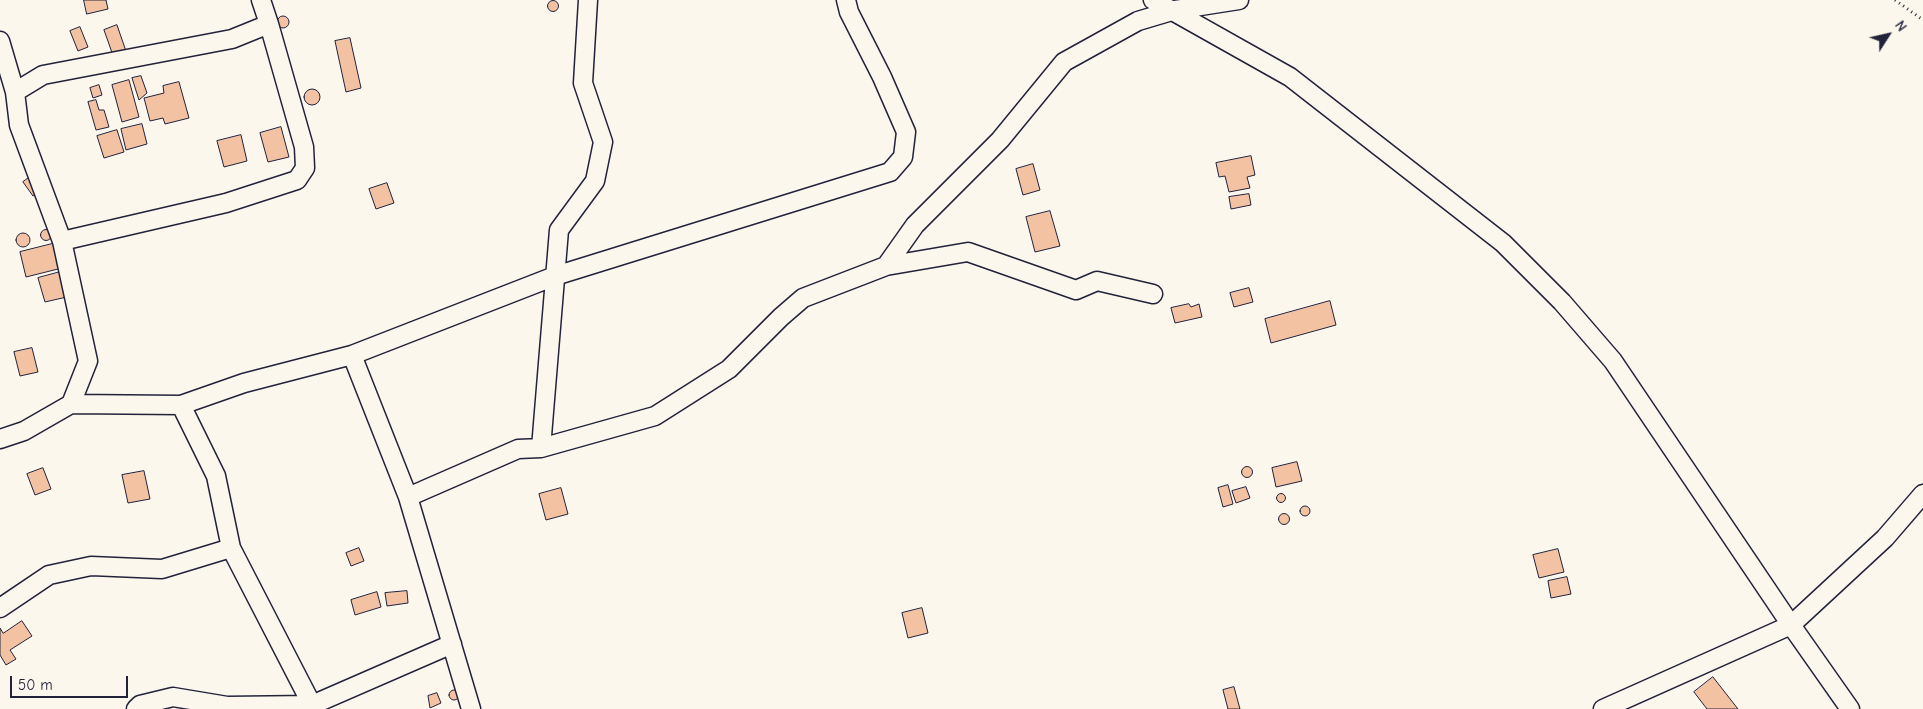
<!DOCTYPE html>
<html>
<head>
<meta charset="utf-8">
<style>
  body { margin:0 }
  #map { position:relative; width:1923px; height:709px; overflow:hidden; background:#fbf7ec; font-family:"Comic Neue",sans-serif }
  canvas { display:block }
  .north { position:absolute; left:1863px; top:10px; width:50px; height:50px; -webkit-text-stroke:4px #fbf7ec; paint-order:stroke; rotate:55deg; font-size:14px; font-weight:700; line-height:20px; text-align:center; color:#22223b }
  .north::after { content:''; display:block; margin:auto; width:18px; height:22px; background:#22223b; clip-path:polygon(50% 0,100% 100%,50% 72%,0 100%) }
  .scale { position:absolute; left:10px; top:676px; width:118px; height:22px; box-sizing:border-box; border:2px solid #22223b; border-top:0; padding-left:6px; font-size:15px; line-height:18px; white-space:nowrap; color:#22223b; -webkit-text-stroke:4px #fbf7ec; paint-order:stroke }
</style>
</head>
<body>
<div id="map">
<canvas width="1923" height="709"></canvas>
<div class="north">N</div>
<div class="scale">50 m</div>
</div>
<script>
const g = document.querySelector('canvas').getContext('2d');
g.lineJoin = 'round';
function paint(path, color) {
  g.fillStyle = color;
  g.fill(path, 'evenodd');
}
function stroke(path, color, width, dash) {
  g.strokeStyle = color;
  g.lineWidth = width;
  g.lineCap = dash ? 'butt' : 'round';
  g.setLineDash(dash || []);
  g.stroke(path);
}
const building = new Path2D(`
  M84 0H106L108 9 87 14Z
  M547.5 6a5.5 5.5 0 1 1 11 0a5.5 5.5 0 1 1-11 0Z
  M277 22a6 6 0 1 1 12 0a6 6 0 1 1-12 0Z
  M117 25 128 57 115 61 104 30Z
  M80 27 88 47 78 51 70 31Z
  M350 38 361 88 346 92 335 41Z
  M141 76 147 93 139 100 132 78Z
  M129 80 139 117 122 122 112 85Z
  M179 82 189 118 165 124 163 118 150 121 144 98 164 93 163 86Z
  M99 85 102 95 93 98 90 88Z
  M304 97a8 8 0 1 1 16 0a8 8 0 1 1-16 0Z
  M96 100 99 110H104L109 127 96 130 88 102Z
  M142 124 147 144 126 150 121 129Z
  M281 127 289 157 268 162 260 133Z
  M117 130 124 152 104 158 97 136Z
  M241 135 247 161 224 167 217 141Z
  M1251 156 1255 175 1247 177 1250 188 1229 192 1225 176 1219 177 1216 163Z
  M1033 164 1040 190 1023 195 1016 169Z
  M33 175 43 190 33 196 23 182Z
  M387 183 394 203 376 209 369 189Z
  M1249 194 1251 205 1231 209 1229 197Z
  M1050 211 1060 246 1035 252 1026 217Z
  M40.5 235a5.5 5.5 0 1 1 11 0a5.5 5.5 0 1 1-11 0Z
  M16 240a7 7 0 1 1 14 0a7 7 0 1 1-14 0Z
  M56 243 62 268 26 277 20 252Z
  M64 271 71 296 45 302 38 278Z
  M1249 288 1253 302 1234 307 1230 293Z
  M1330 301 1336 325 1271 343 1265 319Z
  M1189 304 1191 307 1199 304 1202 317 1175 323 1171 308Z
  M32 348 38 372 20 376 14 352Z
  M1297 462 1302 481 1276 487 1272 468Z
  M1241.5 472a5.5 5.5 0 1 1 11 0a5.5 5.5 0 1 1-11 0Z
  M43 468 51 489 35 495 27 474Z
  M144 471 150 499 128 503 122 475Z
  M1228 485 1233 504 1223 507 1218 488Z
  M1246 487 1250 498 1236 503 1232 491Z
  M561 488 568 514 546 520 539 494Z
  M1276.5 498a4.5 4.5 0 1 1 9 0a4.5 4.5 0 1 1-9 0Z
  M1300 511a5 5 0 1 1 10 0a5 5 0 1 1-10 0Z
  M1278.5 519a5.5 5.5 0 1 1 11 0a5.5 5.5 0 1 1-11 0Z
  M359 548 364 561 351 566 346 553Z
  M1558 549 1564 572 1539 578 1533 555Z
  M1567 577 1571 594 1551 598 1548 581Z
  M407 591 408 603 387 606 385 593Z
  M377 592 381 607 355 615 351 600Z
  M922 608 928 633 908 638 902 613Z
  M22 621 32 636 10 650 16 659 6 665 0 655V628L3 633Z
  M1713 677 1738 709H1707L1694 692Z
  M1234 687 1240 709H1228L1223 690Z
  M449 695a5 5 0 1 1 10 0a5 5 0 1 1-10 0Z
  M437 693 441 703 430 708 428 696Z`);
paint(building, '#f3c2a3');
stroke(building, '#22223b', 1);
const minor = new Path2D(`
  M1153 0 1290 77 1503 243 1562 302 1613 361 1791 625 1885 538 1923 494
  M0 41 15 92
  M62 241 226 203 297 180 305 168 304 147 269 24
  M886 266 968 252 1076 290 1097 281 1153 294
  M352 355 408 497 471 709
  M71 404 181 405 244 383 352 355 555 276 890 172 903 157 906 132 882 77 849 12 846 0
  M181 405 216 476 231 548 312 705 452 644
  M0 439 24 431 71 404 88 361 62 241 19 125 15 92 43 75 232 39 269 24 261 0
  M541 448 559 230 595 181 603 142 583 83 588 0
  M408 497 518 449 541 448 655 416 729 369 781 317 803 298 886 266 915 225 1000 140 1064 62 1138 21 1175 10 1239 0
  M0 608 49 575 91 566 162 569 231 548
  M136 709 140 705 173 697 227 706 312 705
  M1603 709 1791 625 1850 709`);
stroke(minor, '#22223b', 21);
stroke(new Path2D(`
  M1895 0 1923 20`), '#22223b', 3, [1, 4]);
stroke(minor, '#fbf7ec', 18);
</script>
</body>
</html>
